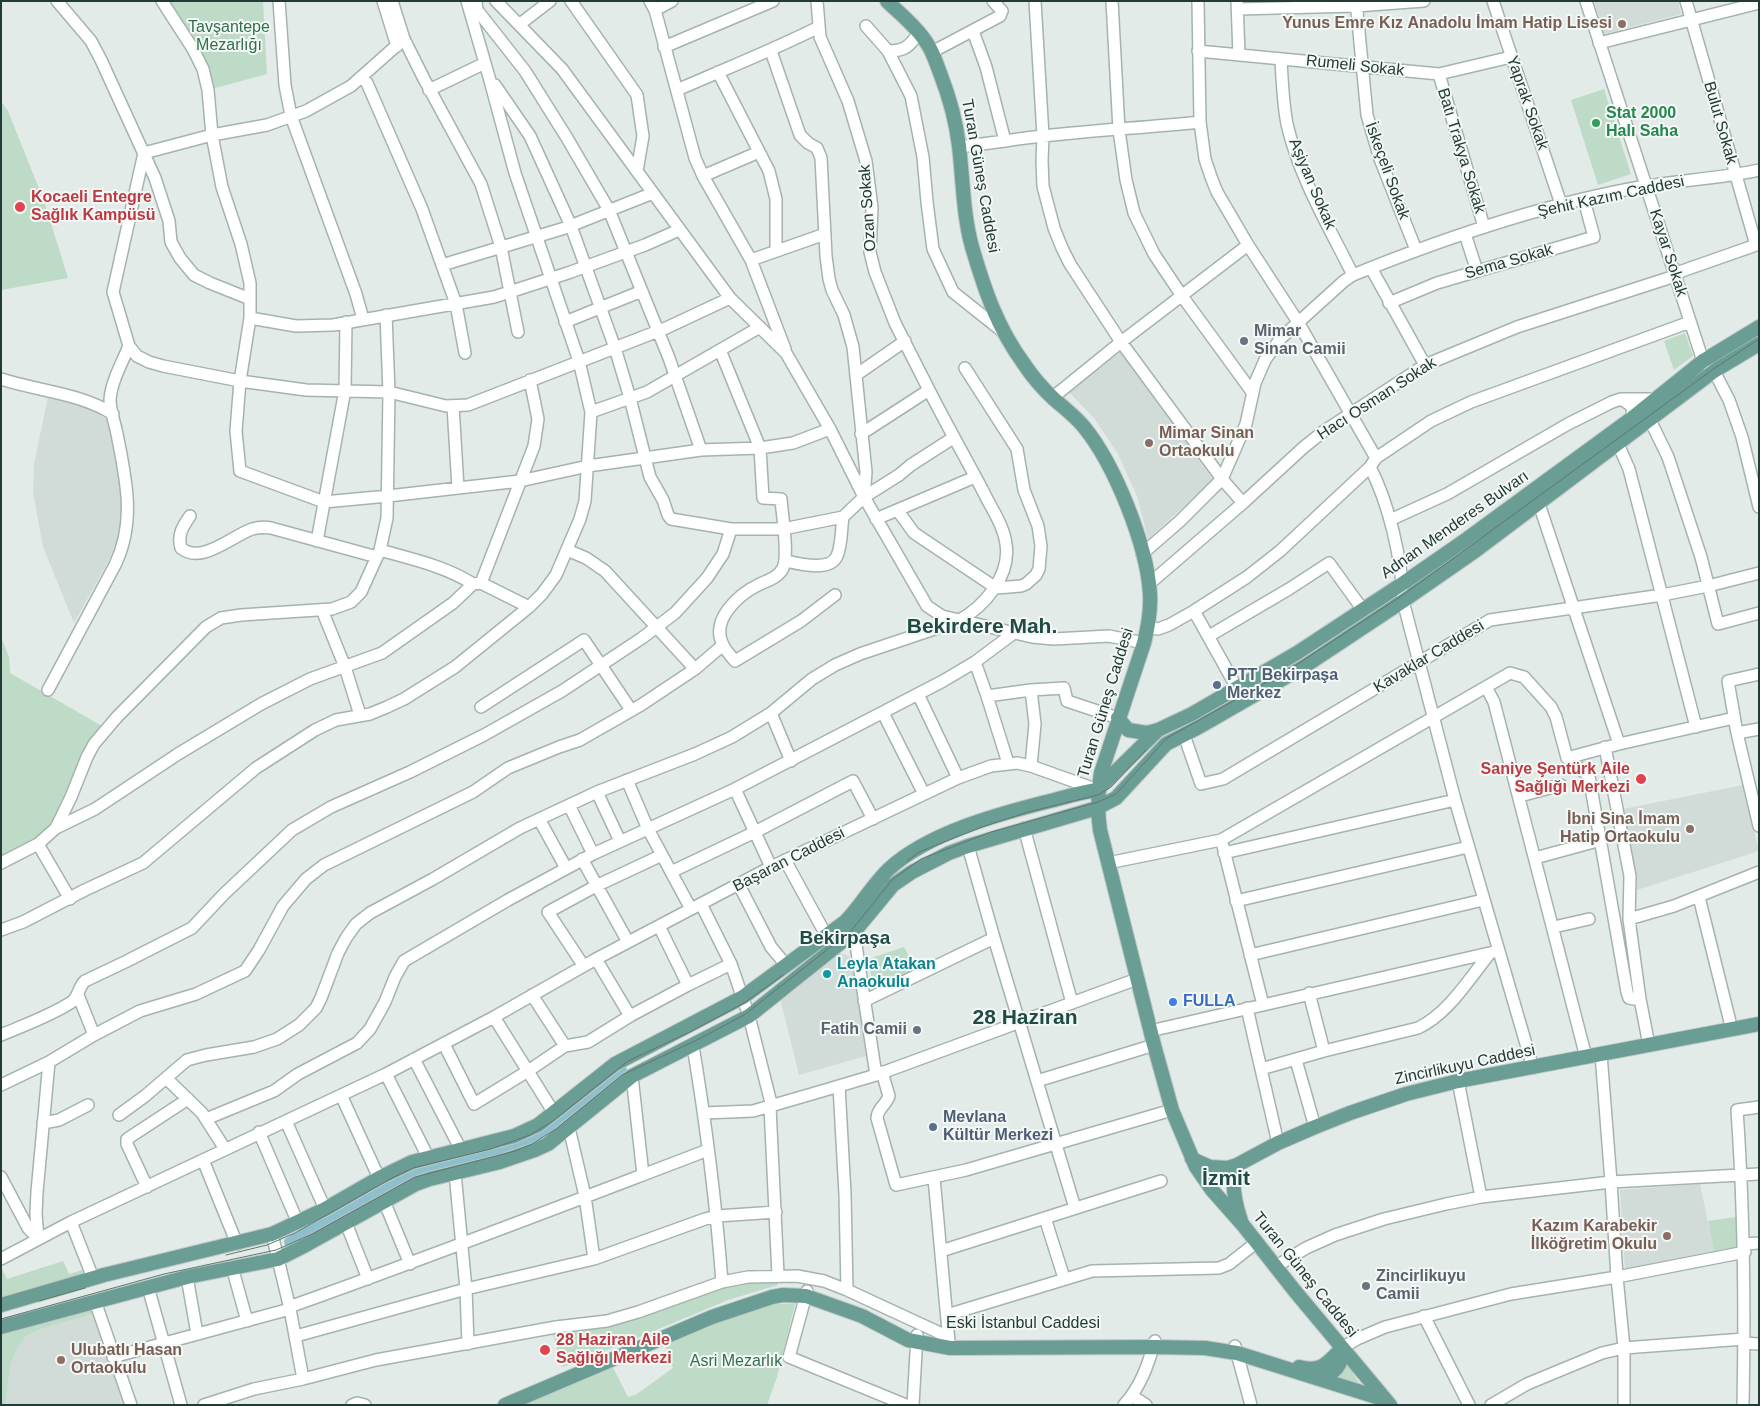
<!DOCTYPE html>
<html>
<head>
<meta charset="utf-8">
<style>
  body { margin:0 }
  #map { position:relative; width:1760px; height:1406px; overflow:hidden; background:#e2ebe8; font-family:Arial,sans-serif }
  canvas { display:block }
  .frame { position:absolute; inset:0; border:2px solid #233b37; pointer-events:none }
</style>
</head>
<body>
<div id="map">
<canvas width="1760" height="1406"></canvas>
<div class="frame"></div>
</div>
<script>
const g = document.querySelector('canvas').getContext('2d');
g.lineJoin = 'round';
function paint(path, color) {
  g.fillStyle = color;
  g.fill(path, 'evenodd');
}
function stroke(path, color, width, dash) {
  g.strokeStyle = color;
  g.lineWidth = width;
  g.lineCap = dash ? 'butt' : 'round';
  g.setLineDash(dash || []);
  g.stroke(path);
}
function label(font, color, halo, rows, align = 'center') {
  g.font = font + ' Arial,sans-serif';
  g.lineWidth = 4;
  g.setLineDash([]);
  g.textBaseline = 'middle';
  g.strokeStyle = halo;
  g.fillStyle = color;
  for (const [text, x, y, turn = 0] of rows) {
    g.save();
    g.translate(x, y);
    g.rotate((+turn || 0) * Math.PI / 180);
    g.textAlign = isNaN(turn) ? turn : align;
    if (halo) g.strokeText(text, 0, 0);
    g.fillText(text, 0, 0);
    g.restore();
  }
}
paint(new Path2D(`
  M1594 1H1678L1681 14 1604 34Z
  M1122 351 1213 480 1148 539 1137 496 1118 454 1094 418 1069 392Z
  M48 397 91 409 106 419 113 440 122 502V513L118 539 109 560 74 623 43 547 33 492 34 464Z
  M1743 785 1759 851 1637 890 1623 809Z
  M837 952 849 956 855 973 866 1056 799 1075 780 998Z
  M1700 1184 1714 1251 1625 1269 1620 1190Z
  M93 1314 127 1405H5L11 1362 20 1344 26 1336 38 1330Z`), '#d1dbd7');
paint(new Path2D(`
  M163 1H263L267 74 208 90 190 34Z
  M1604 89 1631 174 1598 185 1571 100Z
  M1 101 8 111 44 201 68 278 1 290Z
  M1685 333 1693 356 1674 370 1664 341Z
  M1 637 9 657 10 673 102 726 89 744 57 814 47 829 38 836 1 857Z
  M904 947 916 969 874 991 868 959Z
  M1736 1217 1738 1247 1714 1251 1708 1221Z
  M63 1261 69 1274 86 1269 89 1277 1 1302V1267L7 1279Z
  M756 1282H777L778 1285 728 1300 630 1341 563 1367 557 1360 559 1358 554 1337 552 1335 610 1326 719 1288Z
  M774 1304H795L777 1377 767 1405H515L611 1364 628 1397 637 1394 673 1368 663 1339 690 1329 714 1324 753 1308Z
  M90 1305 93 1314 38 1330 26 1336 20 1344 11 1362 5 1405H1V1331Z
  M1348 1365 1361 1386 1333 1377Z`), '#bddbc7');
stroke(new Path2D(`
  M289 1242 411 1173 496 1151 522 1142 545 1131 622 1070`), '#8ebfcd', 10);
const minor = new Path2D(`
  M57 1 91 41 101 60 155 178 169 221 171 242 180 258 194 275 210 283 250 299
  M162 1 193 49 203 69 208 90 212 135 222 187 241 244 250 283V318L240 381 236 431 240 471 324 502 388 496 520 481 588 466 701 450 760 448 793 443 830 429
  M279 1 285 85 291 116 356 294 363 319
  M383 1 397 46
  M392 1 404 39 424 79 481 184 501 247 518 332
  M476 1 477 10 525 71 567 138 609 210 669 358 701 450
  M496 1 562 69 730 298 786 353 830 429 864 497 927 606 942 616 1032 637 1054 639 1109 636 1144 643
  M571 1 637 95 643 136 637 171
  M650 1 655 10 695 158 703 176 751 260 785 349
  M817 1 820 37 848 101 866 161 872 208 870 252 875 272 895 323 929 390 861 434
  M1035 1 1043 136 1042 161 1043 186 1054 228 1062 248 1070 264 1121 342 1222 479 1243 503
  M1112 1 1119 130 1126 180 1134 213 1154 254 1182 296 1252 392
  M1198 1 1200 122 1205 159 1211 177 1217 192 1248 245 1298 322 1376 458
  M1237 1 1239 55
  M1356 1 1367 115 1380 159 1416 250
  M1493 1 1561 204
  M1586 1 1703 361 1714 371 1729 400 1742 437 1759 507
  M1686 1 1756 245
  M1238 9 1356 6 1424 1
  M655 10 672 1
  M520 24 550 1
  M866 26 888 51 911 96 923 157 927 202 933 249 953 292 1002 331
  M973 31 986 67 1005 141C1070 131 1135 129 1200 122
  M1599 43 1759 3
  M664 47 773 1
  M771 51 800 135 808 143 817 148 821 158 826 256 829 279 832 290 844 315 853 347 866 472 864 497
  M888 51C906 51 909 46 919 33
  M1198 51 1439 74 1511 57
  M932 52 1000 16 1002 11 993 1
  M1281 59C1282 81 1283 103 1287 124 1299 177 1329 227 1353 275
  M718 72 769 171 776 199V251
  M1439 74 1484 227
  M362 77 367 83 422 209 456 304 465 353
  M495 85 530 136 571 226 615 348 630 398 650 477 663 500 668 515 671 519 731 529H783L843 517 864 497 899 475 911 465 953 438
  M429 90 485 63
  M677 90C725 69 773 50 819 27
  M959 147 1005 141
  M144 153 113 292 129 346 137 356 149 362 163 366 240 381 306 390 389 392 446 406 468 405 666 328 730 298
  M144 153 212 135 267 125 306 111 351 86 404 39
  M703 176 759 152
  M1465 234 1477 271
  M751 260 825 234
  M442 265 565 228 653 193
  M1371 268 1425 365
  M1389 303 1437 283 1594 237 1584 200
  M250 318 296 326 333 325 494 297 568 273 645 245 679 230
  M565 322 642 291
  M720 350 760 448 763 498 781 499C782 514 789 556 783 568 778 578 768 580 758 585 738 595 710 620 723 645 726 651 731 656 735 661L801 621 835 595
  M856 375 905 341
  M1 379C38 391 80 393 113 414
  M1052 398 1121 342 1248 245
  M453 406 458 488
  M591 412 647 392 760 327
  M1631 419 1633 408 1629 404 1621 399H1655
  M1650 420 1668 457 1701 557 1718 624 1759 613
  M1618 444 1629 469 1696 727
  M1370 467C1389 504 1402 559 1403 601L1455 800 1533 1068
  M1539 504 1619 744
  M898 511 914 533 996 588 1021 586 1026 584 1036 575 1039 569 1041 546 1038 526 1024 490 1017 449 965 368
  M190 516C183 526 177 535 181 548 201 565 232 536 252 529 259 527 265 527 271 528L377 557
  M876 519 975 477
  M1390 520 1447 494 1568 424 1612 402 1621 399
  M317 541 345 390 346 322
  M380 550C411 559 445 566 473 584
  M567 550 586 558 605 571 695 669
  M1142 554 1180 521 1222 479 1246 424 1255 383 1265 360 1281 338 1344 281 1353 275C1447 237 1546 203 1646 186 1684 180 1722 178 1759 170
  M786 561C799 564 830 572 837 556 842 545 841 529 843 517
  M481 583 534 446 538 419 530 380
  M1149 584 1243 503 1304 447 1324 431 1425 365 1517 327 1675 276 1682 271 1759 244
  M322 610 345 667 360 715
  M1194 611 1237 688
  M1148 627 1158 629 1169 625 1194 611 1247 577 1280 551 1370 467 1376 458 1431 421 1471 402 1690 322
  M1209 636 1289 589 1329 563 1363 610
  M975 662 987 696 1008 763
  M1759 674 1728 681 1737 733 1759 826
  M1486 687 1494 702 1586 1057
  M48 690 115 565C136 522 126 479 117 434 115 423 110 411 110 400 111 382 122 363 129 346
  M918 694 958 778
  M987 696 1031 690 1064 688 1067 701 1118 718
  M481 707 584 640 631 710
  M771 713 791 761
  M883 713 924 794
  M1737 733 1759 729
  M1184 735 1201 784 1223 779 1490 620 1662 595 1708 586 1759 573
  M1605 747 1630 876 1629 919 1640 999 1649 1045
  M1567 758 1589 776 1627 992 1629 998 1634 999H1640
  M1031 766 1035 724 1031 690
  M627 780 648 829 662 855
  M735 789 771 867
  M597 792 620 841
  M1520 796 1561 785
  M569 805 593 854
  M539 819 566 868
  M56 828 71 797 87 757 94 744 117 717 206 627 221 618 241 615 332 609 351 602 361 592 380 550 387 518 389 392 386 315
  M1024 828 1072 1003
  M38 844 70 899
  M968 846 994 938 1075 1208
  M1223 846 1263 1005
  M1224 853 1455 800
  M1535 858 1601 840
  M582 859 628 942
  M785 860 826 935
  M1 863 38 844 56 828 95 809 178 754 261 704 310 679 382 653 453 603 473 584 481 583 529 607
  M1108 863 1221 840 1510 673 1524 677 1551 707 1556 717 1567 758 1619 744 1734 718
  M671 872 691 909
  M739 885 771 947 786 965
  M1699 897 1732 1030
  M1236 901 1468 847
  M701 904 731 964
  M1629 919 1674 906 1759 872
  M659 926 688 985
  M1554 927 1589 919
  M1 930 23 922 85 890 143 863 256 768 315 730 336 720 370 714 387 707 404 699 455 667 529 607 542 594 556 575 580 519 585 501 591 412 579 361 515 173 489 77 467 1
  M854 932 876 1075
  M1250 955 1483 900
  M596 959 630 1016
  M583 965 548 912 596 886 662 855 671 872 755 832 853 781 873 819
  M1309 993 1324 1051
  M78 995 94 1035
  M532 995 565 1046
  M864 1001 994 938
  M1247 1008 1278 1143
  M494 1017 554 1113
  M1150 1031 1498 951
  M1 1035C22 1026 55 1014 73 1001 79 995 79 986 85 981L125 962 192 928 224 894 292 830 331 807 410 772 484 735 562 691 642 638 675 613 707 578 723 554 731 529
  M444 1044 474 1104 528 1071 565 1046 588 1042 630 1016 688 985 731 964 749 1016 772 1107
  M693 1046C706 1124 716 1203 722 1282
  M1601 1054 1611 1182 1617 1277 1624 1348V1405
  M414 1059 461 1150
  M1296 1060 1315 1127
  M1261 1069 1324 1051 1418 1028C1448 1014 1469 979 1490 953
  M882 1072 889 1096C886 1105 877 1109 877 1118L896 1185 966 1170 1172 1110
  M386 1074 428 1157
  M632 1076 643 1175
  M166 1078 202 1113 225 1149
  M1037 1081 1154 1045
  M1458 1081 1481 1197
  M1 1085 49 1062 94 1035 140 1011 196 994 245 971 259 950 283 906 306 879 324 865 473 792 508 768 559 747 580 740 641 705 695 669 723 645
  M839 1086 845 1194 847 1290
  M341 1095 379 1178
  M770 1107 778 1275
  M704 1113 753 1111 822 1091 876 1075 1137 979
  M119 1115 145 1096 187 1060 206 1055 254 1047 277 1039 299 1025 316 1008 321 998 338 953 346 938 356 924 370 913 433 879 520 828 597 792 695 754 732 737 771 713 812 679 835 665 860 654 958 621C984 607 1011 576 1006 544 1004 527 993 511 985 495 967 460 947 426 929 390
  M206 1119 274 1091 298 1074 357 1043 370 1029 385 1002 395 977 404 961 421 951 508 900 593 854 735 789 943 681 975 662 1014 633
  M286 1121 325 1209
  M43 1123 59 1120 88 1105
  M569 1128 585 1196 594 1259
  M259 1132 298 1223
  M203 1160 237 1244
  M455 1173 466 1289 468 1344
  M1 1177 28 1228 38 1238
  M934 1178 949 1342
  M147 1187 127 1144V1139L188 1099
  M384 1201 410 1264
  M1045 1218 1064 1278
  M71 1222 93 1278
  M346 1223 368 1279
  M272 1234 290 1309 303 1379
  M38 1238 36 1214 37 1192 49 1062
  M1744 1244 1759 1243
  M941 1251 1161 1181
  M1 1259 71 1222 386 1074 494 1017 596 959 771 867 958 778 991 766 1017 763 1031 766 1098 790
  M232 1267 247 1321
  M1275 1267 1306 1248 1335 1235 1384 1219 1446 1204 1481 1197 1611 1182 1759 1174
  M187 1277 197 1334
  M148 1287 181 1405
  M807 1291 789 1357 906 1405
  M95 1301 131 1405
  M289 1307C430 1257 569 1203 708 1150
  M947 1315 1092 1271 1219 1268 1229 1264 1257 1242
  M1424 1316 1469 1405
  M296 1336 466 1289 594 1259 705 1219 717 1216 776 1212
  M1744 1343 1759 1344
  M1235 1346 1251 1405
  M1342 1348 1357 1339 1385 1327 1511 1294 1617 1277 1745 1252
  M113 1357 290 1309
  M1132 1396 1146 1405
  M204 1405 254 1389 303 1379 376 1360 556 1327 607 1321 638 1312 722 1282 748 1277 797 1276 824 1281 847 1290 940 1333 949 1342 950 1348
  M352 1405 357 1403 365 1405
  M913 1405 917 1335
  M1124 1405C1141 1386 1148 1365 1155 1341
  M1491 1405 1527 1384 1602 1353 1624 1348 1744 1339
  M1743 1405C1745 1306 1744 1209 1737 1110L1759 1107`);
const major = new Path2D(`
  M887 1C900 14 916 26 926 42 933 51 936 63 940 73 949 96 956 121 959 146 963 180 963 214 972 247 985 291 997 327 1024 364 1032 376 1043 389 1054 399 1064 408 1075 416 1084 427 1115 465 1147 545 1150 594 1151 611 1148 627 1144 643L1101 773C1098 793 1097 811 1100 830L1154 1045 1172 1110 1196 1167 1212 1190 1243 1225 1294 1290 1390 1405
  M1118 718 1128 730 1147 733 1158 730
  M1098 789 1158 730 1192 714 1297 653 1402 584 1467 539 1631 419 1703 361 1759 327
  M1192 1159 1210 1167 1228 1168 1237 1165 1278 1143 1315 1127 1350 1113 1406 1094 1458 1081 1759 1024
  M1237 1165C1230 1181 1236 1206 1241 1221
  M1 1305 104 1275 272 1234 325 1209 379 1178 412 1162 514 1136 538 1125 615 1064 743 997 845 922C861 906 872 885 889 869 928 833 998 814 1050 801 1066 797 1081 792 1098 790
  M1 1327 187 1277 278 1259 304 1246 416 1184 430 1179 500 1162 535 1150 548 1144 632 1076 749 1016 854 932 893 885 912 872 949 853 968 846 1097 808 1116 798 1166 744 1199 727 1305 666 1403 601 1475 551 1714 371 1759 344
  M1299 1367C1321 1373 1328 1363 1342 1348
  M1313 1377C1331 1375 1341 1371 1342 1352
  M505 1405 712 1317 772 1297 783 1295 806 1296 862 1316 908 1340 950 1348 1154 1347 1205 1348 1237 1353 1386 1400`);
stroke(minor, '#a5b3af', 14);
stroke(major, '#c1c8c7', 16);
stroke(minor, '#fff', 11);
stroke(major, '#6a9e94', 14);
stroke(new Path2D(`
  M907 861 919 852 982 827 1028 812 1098 795 1111 787 1146 750
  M226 1255 267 1245 295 1233 392 1178 413 1168 491 1149 530 1135 553 1121 628 1061 690 1032 744 1003 783 975
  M39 1301 85 1288
  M1 1319 164 1274 276 1250 312 1234 415 1177 515 1151 532 1144 556 1129 622 1075 699 1039 744 1015 851 931 892 880 921 859 991 832 1098 802 1116 794 1167 738 1287 671 1403 595 1712 370 1759 339`), '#5e7772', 1);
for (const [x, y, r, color] of [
  [1622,24,5,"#8d6e63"],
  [1596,123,5,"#2e9e5b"],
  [20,207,6,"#e0444e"],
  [1244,341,5,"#6b7280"],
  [1149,443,5,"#8d6e63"],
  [1217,685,5,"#5c6f8a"],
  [1641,779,6,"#e0444e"],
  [1690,829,5,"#8d6e63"],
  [827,974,5,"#0f9aa8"],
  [1173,1002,5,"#3f7fe0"],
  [917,1030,5,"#6b7280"],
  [933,1127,5,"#5c6f8a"],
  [1667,1236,5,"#8d6e63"],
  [1366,1286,5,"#6b7280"],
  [545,1350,6,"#e0444e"],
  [61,1360,5,"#8d6e63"]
]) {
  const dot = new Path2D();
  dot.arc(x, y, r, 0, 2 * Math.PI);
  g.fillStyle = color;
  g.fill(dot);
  stroke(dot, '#f3f8f6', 2);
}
label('bold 16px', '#785e54', '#f3f8f6', [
  ["Yunus Emre Kız Anadolu İmam Hatip Lisesi",1612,24],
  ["Mimar Sinan",1159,434,"left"],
  ["Ortaokulu",1159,452,"left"],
  ["İbni Sina İmam",1680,820],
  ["Hatip Ortaokulu",1680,838],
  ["Kazım Karabekir",1657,1227],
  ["İlköğretim Okulu",1657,1245],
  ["Ulubatlı Hasan",71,1351,"left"],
  ["Ortaokulu",71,1369,"left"]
], 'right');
label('16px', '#30704d', '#f3f8f6', [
  ["Tavşantepe",229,28],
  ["Mezarlığı",229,46],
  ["Asri Mezarlık",736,1362]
]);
label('16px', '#233b37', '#f3f8f6', [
  ["Rumeli Sokak",1355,66,6],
  ["Yaprak Sokak",1527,103,71],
  ["Bulut Sokak",1720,123,74],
  ["Batı Trakya Sokak",1461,151,73],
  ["İskeçeli Sokak",1387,171,70],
  ["Turan Güneş Caddesi",980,176,80],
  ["Aşiyan Sokak",1312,184,67],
  ["Şehit Kazım Caddesi",1611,197,-12],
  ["Ozan Sokak",868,208,-94],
  ["Kayar Sokak",1668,253,72],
  ["Sema Sokak",1509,262,-16],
  ["Hacı Osman Sokak",1377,399,-33],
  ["Adnan Menderes Bulvarı",1455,525,-35],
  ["Kavaklar Caddesi",1429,657,-31],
  ["Turan Güneş Caddesi",1106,703,-73],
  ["Başaran Caddesi",789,860,-27],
  ["Zincirlikuyu Caddesi",1465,1065,-12],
  ["Turan Güneş Caddesi",1305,1275,51],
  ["Eski İstanbul Caddesi",1023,1324]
]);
label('bold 16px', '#27864d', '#f3f8f6', [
  ["Stat 2000",1606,114],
  ["Halı Saha",1606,132]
], 'left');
label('bold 16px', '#be3a42', '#f3f8f6', [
  ["Kocaeli Entegre",31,198],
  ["Sağlık Kampüsü",31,216],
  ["Saniye Şentürk Aile",1630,770,"right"],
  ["Sağlığı Merkezi",1630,788,"right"],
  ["28 Haziran Aile",556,1341],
  ["Sağlığı Merkezi",556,1359]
], 'left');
label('bold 16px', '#5b616d', '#f3f8f6', [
  ["Mimar",1254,332],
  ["Sinan Camii",1254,350],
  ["Fatih Camii",907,1030,"right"],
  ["Zincirlikuyu",1376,1277],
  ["Camii",1376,1295]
], 'left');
label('bold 16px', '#4e5e75', '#f3f8f6', [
  ["PTT Bekirpaşa",1227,676],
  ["Merkez",1227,694],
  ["Mevlana",943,1118],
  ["Kültür Merkezi",943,1136]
], 'left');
label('bold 16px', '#0d838f', '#f3f8f6', [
  ["Leyla Atakan",837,965],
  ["Anaokulu",837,983]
], 'left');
label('bold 16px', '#366cbe', '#f3f8f6', [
  ["FULLA",1183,1002]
], 'left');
label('bold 19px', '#214c45', '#f3f8f6', [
  ["Bekirpaşa",845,939]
]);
label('bold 21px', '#214c45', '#f3f8f6', [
  ["Bekirdere Mah.",982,627],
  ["28 Haziran",1025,1018],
  ["İzmit",1226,1179]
]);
</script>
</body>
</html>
